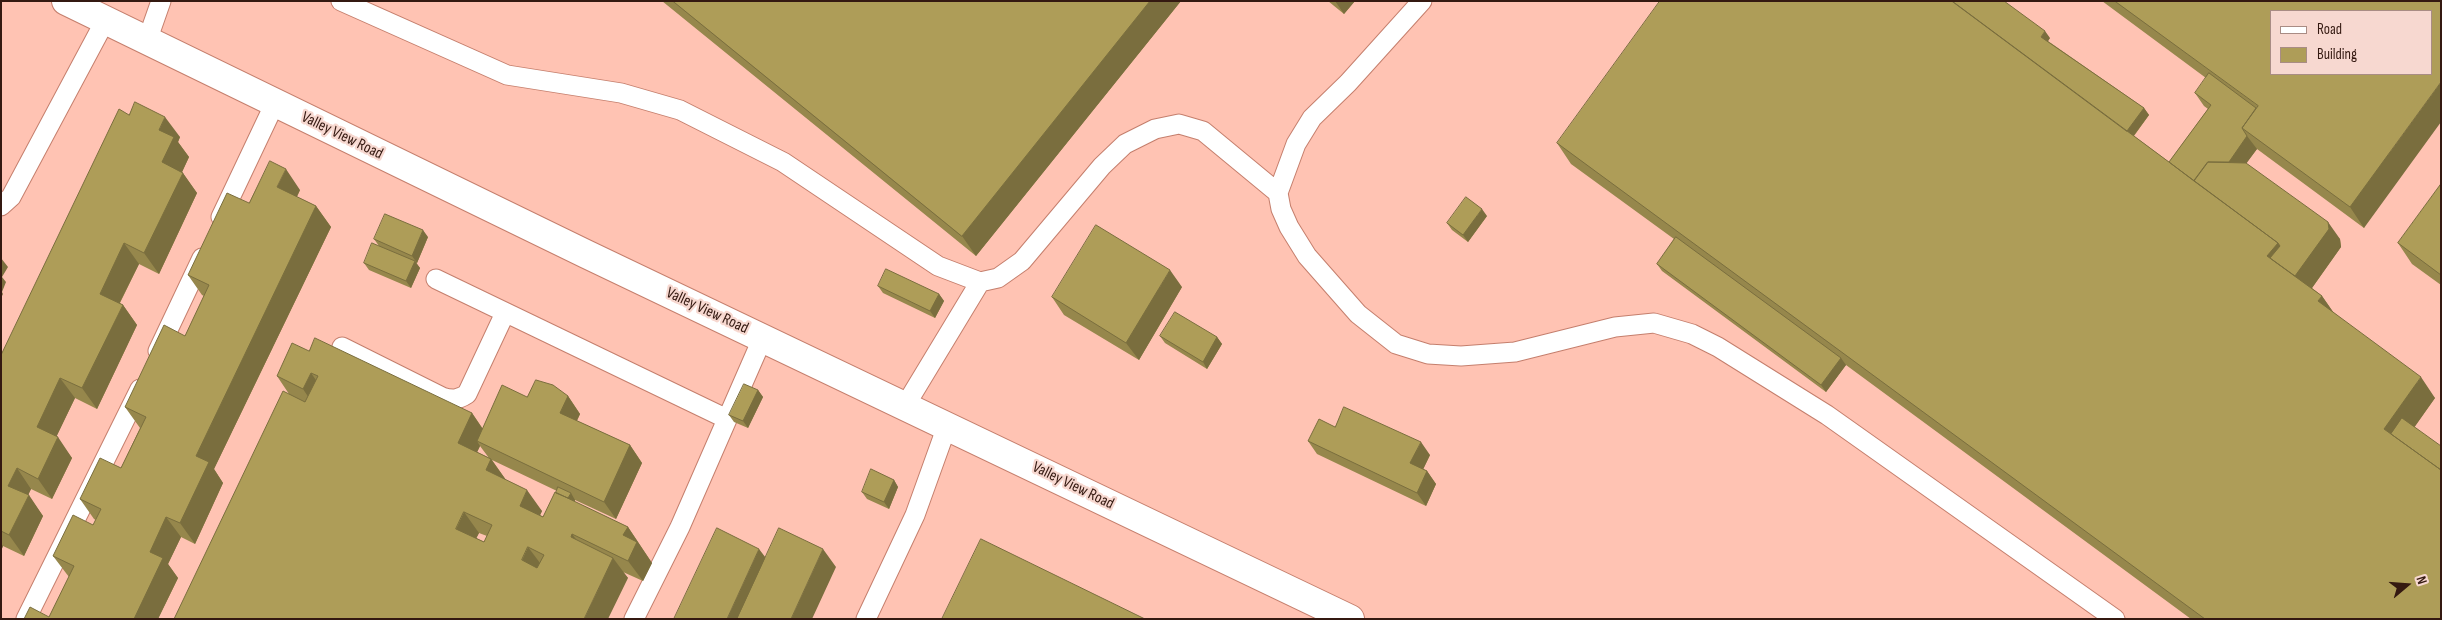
<!DOCTYPE html>
<html>
<head>
<meta charset="utf-8">
<style>
  body { margin:0 }
  #map { position:relative; width:2442px; height:620px; overflow:hidden; background:#ffc3b3; font-family:"Sofia Sans Condensed",sans-serif }
  canvas { display:block }
  .frame { position:absolute; inset:0; border:2px solid #341911; pointer-events:none }
  .legend { position:absolute; left:2270px; top:10px; width:162px; height:65px; box-sizing:border-box; background:#f7d8d0; border:1px solid #a98c84; margin:0; padding:6px 9px; list-style:none; font-size:15px; color:#341911 }
  .legend li { display:flex; align-items:center; gap:10px; height:25px }
  .legend b { width:25px; border:1px solid #a98c84 }
  .north { position:absolute; left:2382px; top:560px; width:50px; height:50px; -webkit-text-stroke:4px #f7d8d0; paint-order:stroke; rotate:72deg; font-size:14px; font-weight:700; line-height:20px; text-align:center; color:#341911 }
  .north::after { content:''; display:block; margin:auto; width:18px; height:22px; background:#341911; clip-path:polygon(50% 0,100% 100%,50% 72%,0 100%) }
</style>
</head>
<body>
<div id="map">
<canvas width="2442" height="620"></canvas>
<div class="frame"></div>
<ul class="legend">
<li><b style="height:6px;background:#fff"></b>Road</li>
<li><b style="height:14px;background:#ae9d58"></b>Building</li>
</ul>
<div class="north">N</div>
</div>
<script>
const g = document.querySelector('canvas').getContext('2d');
g.lineJoin = 'round';
function stroke(path, color, width, dash) {
  g.strokeStyle = color;
  g.lineWidth = width;
  g.lineCap = dash ? 'butt' : 'round';
  g.setLineDash(dash || []);
  g.stroke(path);
}
function paint(path, color) {
  g.fillStyle = color;
  g.fill(path, 'evenodd');
}
function label(font, color, halo, rows, align = 'center') {
  g.font = font + ' "Sofia Sans Condensed",sans-serif';
  g.lineWidth = 4.5;
  g.setLineDash([]);
  g.textBaseline = 'middle';
  g.strokeStyle = halo;
  g.fillStyle = color;
  for (const [text, x, y, turn = 0] of rows) {
    g.save();
    g.translate(x, y);
    g.rotate((+turn || 0) * Math.PI / 180);
    g.textAlign = isNaN(turn) ? turn : align;
    if (halo) g.strokeText(text, 0, 0);
    g.fillText(text, 0, 0);
    g.restore();
  }
}
const service = new Path2D(`
  M341 1 507 75 621 93 680 110 783 162 938 266 980 282 998 278 1022 261 1102 166 1125 144 1155 129 1179 124 1203 131 1278 193
  M1422 1 1348 83 1312 118 1296 144 1278 193 1281 209 1289 227 1307 256 1358 314 1396 344 1428 354 1461 356 1515 352 1615 327 1654 323 1692 334 1718 347 1827 415 2115 619
  M147 41 161 1
  M1 206 11 197 105 21
  M221 217 275 103
  M436 279 727 419
  M342 347 442 397C452 400 458 400 467 394L505 313
  M158 351 202 258
  M905 406 980 282
  M26 619 140 389
  M634 619 680 527 763 337
  M866 619 915 515 947 426`);
const minor = new Path2D(`
  M66 1 586 254 1350 619`);
stroke(service, '#c57f6d', 21);
stroke(minor, '#c57f6d', 30);
stroke(service, '#fff', 19);
stroke(minor, '#fff', 28);
paint(new Path2D(`
  M662 1H1181L976 256Z
  M1328 1H1355L1344 14Z
  M2102 1H2441L2364 228 2257 149 2246 163 2340 239 2341 247 2312 288 2322 296 2333 312 2435 398 2414 427 2441 619H2191L1846 365 1826 392 1662 271 1657 264 1674 239 1571 164 1557 143 2050 38 2048 41 2144 108 2149 115 2134 136 2169 162 2208 109 2204 106 2195 93 2206 78Z
  M129 115 180 137 178 142 189 157 182 172 197 193 159 274 139 264 120 303 123 305 137 325 97 409 75 398 56 437 72 458 52 499 31 489 28 495 43 516 24 556 3 546 1 551V355Z
  M2441 184V285L2412 264 2398 243Z
  M300 190 297 197 316 206 331 227 214 469 223 483 195 544 181 537 168 564 178 578 158 619H24L49 617 69 577 53 556 93 525 96 520 94 519 80 499 121 468 140 428 125 407 185 336 204 296 202 295 188 275 249 203Z
  M1487 216 1468 242 1452 230 1447 223Z
  M428 237 417 263H416L420 268 411 288 369 270 364 263 379 246 374 239Z
  M878 286 939 294 944 301 935 318 883 293Z
  M1182 287 1139 360 1064 315 1052 297Z
  M1160 336 1217 337 1222 344 1207 369 1165 343Z
  M309 351 472 413 483 429 527 397 568 396 580 414 577 421 630 445 642 463 616 519 575 500V502L628 527 652 563 643 581 623 572 628 578 174 619 289 394 277 376ZM480 446 489 458 477 452ZM492 460 557 491 543 517 540 515 542 511 506 480ZM479 533 487 536 484 542 476 538Z
  M758 390 763 397 748 428 734 422 729 415Z
  M1335 427 1430 455 1423 469 1427 471 1436 484 1426 506 1317 454 1308 441Z
  M894 480 898 487 889 509 867 499 862 492Z`), '#96874c');
paint(new Path2D(`
  M1150 1H1181L976 256 962 236Z
  M1335 1H1355L1344 14Z
  M2045 31 2050 38 2046 44 2041 37Z
  M2441 82V122L2364 228 2350 207Z
  M2144 108 2149 115 2129 142 2124 135Z
  M165 117 180 137 178 142 189 157 177 183 162 162 159 130Z
  M2247 136 2257 149 2235 179 2226 166Z
  M286 169 300 190 291 208 277 187Z
  M183 173 197 193 159 274 144 253Z
  M316 206 331 227 214 469 223 483 195 544 180 523 196 456Z
  M1482 209 1487 216 1468 242 1463 235Z
  M2328 222 2340 239 2341 247 2307 295 2294 278Z
  M423 230 428 237 417 263 412 256Z
  M124 243 139 264 114 314 100 294Z
  M2278 243 2292 263 2286 271 2267 256Z
  M1 258 8 267 2 277 6 282 2 292 3 294 1 298Z
  M415 261 420 268 411 288 406 281Z
  M1170 270 1182 287 1139 360 1126 343Z
  M939 294 944 301 935 318 930 311Z
  M2322 296 2336 316 2318 301Z
  M123 305 137 325 97 409 82 388Z
  M1217 337 1222 344 1207 369 1203 362Z
  M1841 358 1846 365 1826 392 1821 385Z
  M311 373 325 393 317 410 303 389Z
  M2421 377 2435 398 2402 445 2384 429Z
  M60 378 75 398 51 448 37 427Z
  M758 390 763 397 748 428 743 421Z
  M568 396 580 414 572 430 560 413Z
  M472 413 486 434 477 441 480 446 472 463 458 443Z
  M58 437 72 458 52 499 38 479Z
  M1421 442 1430 455 1420 476 1410 463Z
  M630 445 642 463 616 519 604 502Z
  M491 459 506 480 486 470Z
  M17 468 31 489 23 506 8 486Z
  M1427 471 1436 484 1426 506 1417 493Z
  M894 480 898 487 889 509 884 502Z
  M527 490 542 511 535 526 520 506Z
  M571 493 575 500 557 537 552 530Z
  M29 495 43 516 24 556 9 535Z
  M464 512 479 533 471 549 456 529Z
  M166 517 181 537 168 564 178 578 158 619H134L150 552Z
  M628 527 652 563 643 581 628 561 623 535Z
  M572 534 587 554 571 537Z
  M1 543 3 546 1 551Z
  M528 547 543 567 536 581 522 560Z
  M759 549 769 562 742 619H727Z
  M823 549 836 567 812 619H791Z
  M613 558 628 578 608 619H584Z`), '#7a6e3e');
const building = new Path2D(`
  M673 1H1150L962 236Z
  M1660 1H1952L2278 243 2267 256 2322 296 2318 301 2421 377 2384 429 2441 470V619H2205L1557 143Z
  M1952 1H2004L2045 31 2041 37 2144 108 2127 131Z
  M2115 1H2441V82L2350 207 2242 128 2258 106ZM2271 11H2431V74H2271Z
  M2209 73 2256 108 2242 128 2247 136 2229 162H2208L2194 181 2169 162 2211 105 2195 93Z
  M135 102 165 117 159 130 174 137 162 162 183 173 144 253 124 243 100 294 123 305 82 388 60 378 37 427 58 437 38 479 17 468 8 486 29 495 9 535 1 531V355L119 109 129 115Z
  M270 161 286 169 277 187 316 206 196 456 209 462 180 523 166 517 150 552 163 558 134 619H24L30 607 49 617 74 566 53 556 73 515 93 525 101 509 80 499 100 458 121 468 146 417 125 407 164 325 185 336 209 285 188 275 227 193 249 203Z
  M2208 162 2246 163 2328 222 2329 229 2295 276 2270 258 2280 246 2278 243 2194 181Z
  M2441 184V275L2398 243Z
  M1466 197 1482 209 1463 235 1447 223Z
  M385 214 423 230 412 256 374 239Z
  M1096 225 1170 270 1126 343 1052 297Z
  M1676 237 1841 358 1821 385 1657 264Z
  M372 243 415 261 406 281 364 263Z
  M886 269 939 294 930 311 878 286Z
  M1175 312 1217 337 1203 362 1160 336Z
  M315 338 472 413 458 443 491 459 486 470 527 490 520 506 543 517 555 492 628 527 623 535 637 542 628 561 572 534 571 537 613 558 584 619H174L283 391 305 402 318 376 311 373 303 389 277 376 292 343 309 351ZM464 512 492 525 484 542 456 529ZM528 547 544 555 537 568 522 560Z
  M536 380 553 385 568 396 560 413 630 445 604 502 477 441 502 385 527 397Z
  M744 384 758 390 743 421 729 415Z
  M1344 407 1421 442 1410 463 1427 471 1417 493 1308 441 1319 419 1335 427Z
  M2402 418 2441 446V470L2391 434Z
  M871 469 894 480 884 502 862 492Z
  M558 487 571 493 568 498 556 493Z
  M717 528 759 549 727 619H674Z
  M779 528 823 549 791 619H737Z
  M981 539 1145 619H942Z`);
paint(building, '#ae9d58');
stroke(building, '#7a6e3e', 1);
label('16px', '#341911', '#f7d8d0', [
  ["Valley View Road",342,136,26],
  ["Valley View Road",707,311,25],
  ["Valley View Road",1073,486,26]
]);
</script>
</body>
</html>
